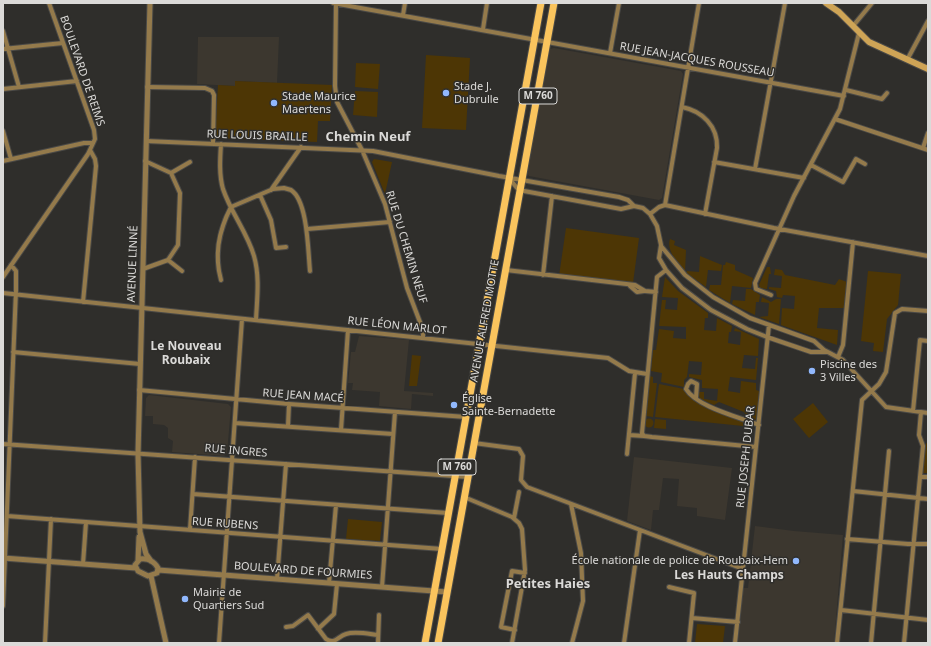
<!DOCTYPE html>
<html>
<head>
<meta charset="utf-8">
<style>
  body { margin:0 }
  #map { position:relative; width:931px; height:646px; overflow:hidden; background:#2f2e2b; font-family:"Noto Sans",sans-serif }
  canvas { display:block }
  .frame { position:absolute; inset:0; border:4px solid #dbdad8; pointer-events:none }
</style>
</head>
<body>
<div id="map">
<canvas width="931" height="646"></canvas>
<div class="frame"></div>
</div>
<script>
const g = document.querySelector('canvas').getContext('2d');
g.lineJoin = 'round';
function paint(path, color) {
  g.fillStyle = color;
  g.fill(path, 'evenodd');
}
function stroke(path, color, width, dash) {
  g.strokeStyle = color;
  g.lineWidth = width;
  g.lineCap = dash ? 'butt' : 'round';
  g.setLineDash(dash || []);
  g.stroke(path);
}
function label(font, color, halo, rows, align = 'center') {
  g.font = font + ' "Noto Sans",sans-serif';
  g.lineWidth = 3;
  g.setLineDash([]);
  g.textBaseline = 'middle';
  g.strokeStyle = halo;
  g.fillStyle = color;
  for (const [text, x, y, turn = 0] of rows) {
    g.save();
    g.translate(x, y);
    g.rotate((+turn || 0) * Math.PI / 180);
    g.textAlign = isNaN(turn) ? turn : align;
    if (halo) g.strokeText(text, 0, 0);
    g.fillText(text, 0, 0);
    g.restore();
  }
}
paint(new Path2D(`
  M198 37H279L277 83 236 81 235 86 197 84Z
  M554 48 681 71 683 74 662 198 659 200 529 176 527 173 550 49Z
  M359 336 409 340 404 391 433 393V396L412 394 411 409 379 406 380 392 352 390 353 383H348L351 352H355Z
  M149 395 228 404 231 407 227 453 224 456 172 452 173 441 168 438V428L164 425 153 424V416H145L146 398Z
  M634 457 732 468 725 520 697 516V508L677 506 679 479 663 478 659 510H653L651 530 627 521Z
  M755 526 794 531 843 535 834 643H738L743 588H748Z`), '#3c372f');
paint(new Path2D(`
  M426 55 470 58 466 130 422 128Z
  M356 63 380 64 378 89 355 87Z
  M235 81 332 85 330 121H318L317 142 215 138 218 85 235 86Z
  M355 91 378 92 377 117 353 115Z
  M374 159 392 162 385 194 372 162Z
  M566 228 639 238 633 283 559 276Z
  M670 239 675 241 674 245 686 250 685 272C678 265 666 249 670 239Z
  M700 256 722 265 721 271 708 270 706 287 686 273 687 271 699 272Z
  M726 262 735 265V270L753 278 751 288 732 286 730 303 709 290 710 285H721L723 265H725Z
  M770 267 771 274H769L767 289 760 288 759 285 767 267Z
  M775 269 782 270 785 275 835 285 839 279 847 282 844 308H819L817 328 838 330 837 345 781 325 782 308 794 309 795 296 783 295 782 298 777 297 776 291 769 289V287L781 288 782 276 774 275Z
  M868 271 901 274 898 305 887 319 883 352 873 351 874 343 861 341Z
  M665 277 678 291 708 313V318H705L704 330 716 331 717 318 732 326 731 332H729L728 343 740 345 741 332 734 331 735 328 759 339 758 356 744 355 742 368 755 369 756 358H758L756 380 730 377 728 391 740 393 741 381 756 383V390L759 391 757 420 747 417 744 412 719 402 714 405 700 399 698 392H704V399L717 401 718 389 702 388V380L689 377V374L701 375 702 362 689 361 687 377 684 380V387L661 382 662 373 651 371 653 350H656L659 329 674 331 673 338 686 339V327L659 326 662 300H666L665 309 677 310 678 298 662 297Z
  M746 289H751L760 295 759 302H756L755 315 732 304 733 300 745 301Z
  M762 297 771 302 776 299H781L779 324 759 317 768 316 769 303 761 302Z
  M412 355 421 356 417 386H409Z
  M650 376 653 377V383H657L653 417 646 416Z
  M659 384 684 389 696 402 743 421V426L655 417Z
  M813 403 828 422 809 438 793 419Z
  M644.5 423a4.5 4.5 0 1 1 9 0a4.5 4.5 0 1 1-9 0Z
  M655 419 666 420V429L654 428Z
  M926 443 928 444V473H923Z
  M348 519 382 522 380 541 346 539Z
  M697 624 725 626 723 643H695Z`), '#4d3605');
const minor = new Path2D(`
  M333 3 844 96
  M336 3 335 86 337 102 362 150 385 204 407 288 423 330V338
  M403 15 405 3
  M853 26 872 3
  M483 29 487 3
  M3 31 19 87
  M3 49 63 43
  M610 53 619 3
  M907 60 928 21
  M147 87 205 88 212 91 214 95 213 144
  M3 89 77 81
  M846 90 882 99 887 93
  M682 107C702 111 718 126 717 148L705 214
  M835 119 928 150
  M3 131 11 159
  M146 141 373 151 499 176 619 197 628 200 634 206
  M221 144C220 159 219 175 223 189 231 213 247 232 254 256 260 277 257 299 256 320
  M923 148 928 133
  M3 161 84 143H93
  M714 162 804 178
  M811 165 843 182 856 159 865 164
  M755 169 785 3
  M171 173 190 162
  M509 178 517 188 524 191 621 209 634 206 643 208 650 214 657 226 661 245 659 258 666 270 682 288 711 310 747 329 767 337 811 352H827
  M271 190 301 147
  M260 195 271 220 276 248 286 247
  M665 205 699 3
  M650 214 659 207 665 205 774 228 928 256
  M307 229 390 222
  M661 246 685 275 713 297 750 318 814 341 824 350 843 360 886 407 928 413
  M168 260 182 271
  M143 269 168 260 178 245 180 193 171 173 145 161
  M506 270 635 285 645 291 656 292
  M666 270 657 277 642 433 644 436 652 437 756 447
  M543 275 552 196
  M3 277 88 154 95 139 94 130 49 3
  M221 280C214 255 219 230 231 207L273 189 284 188 291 190C308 201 308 252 310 271
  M630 286 637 292 644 291
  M3 293 608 358 629 371 647 374
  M771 295 756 289 755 283 794 196 840 109 859 33
  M83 302 96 166 95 159 90 150
  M13 352 140 364
  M838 357 843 345 853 242
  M139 390 289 404 466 417
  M696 398 697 384 691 381 688 384 686 389C697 407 739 417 759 425
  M913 411 920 340 928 341
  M235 423 393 434
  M288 426 289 404
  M341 430 348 330
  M629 435 644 436
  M474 443 519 449 523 456 521 480 527 487 743 569
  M3 444 468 477
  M627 454 635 373
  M920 477H928
  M853 491 928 499
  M193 494 448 513
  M464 497 512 517 519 523 522 529 525 570 512 643
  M571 504 581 553 583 601 572 643
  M7 516 442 549
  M514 518 519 492
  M190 530 195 457
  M847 539 908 544H928
  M83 564 86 522
  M277 579 286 464
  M329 583 336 505
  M382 587 395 412
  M669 587 694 593 689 643
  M3 606 16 290V271L11 265
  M841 610 928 620
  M692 618 738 622
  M286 627 293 626 308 615 326 639C335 645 338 636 346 634 355 631 369 634 378 635
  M318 629 334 614 337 584
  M515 630 501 627 512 571 525 573
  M45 643 51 519
  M219 643 242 319
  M378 643 379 615
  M624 643 640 530
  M735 643 769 325
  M837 643 862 400 879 384 886 372 895 313 902 309 928 311
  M871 643 889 451
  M904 643 923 446 919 435 921 412`);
const tertiary = new Path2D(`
  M150 3 138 454 140 532 146 554 151 561
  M3 558 136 568
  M140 559C147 558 154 561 158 568L157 573 148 576 138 571 135 565Z
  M138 561 139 537
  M158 570 447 592
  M151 576 166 643`);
const secondary = new Path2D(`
  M826 3 839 12 869 42 928 69`);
const primary = new Path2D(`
  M425 643 541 3
  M438 643 554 3`);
stroke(minor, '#4b4a47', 6);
stroke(tertiary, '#4b4a47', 7);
stroke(secondary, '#4b4a47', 8);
stroke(primary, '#4b4a47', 9);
stroke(minor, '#947a4b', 4);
stroke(tertiary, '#947a4b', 5);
stroke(secondary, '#cea456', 6);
stroke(primary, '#fac45d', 7);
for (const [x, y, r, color] of [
  [446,93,4,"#91b8fd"],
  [274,103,4,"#91b8fd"],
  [812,371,4,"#91b8fd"],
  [454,405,4,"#91b8fd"],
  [796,561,4,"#91b8fd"],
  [185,599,4,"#91b8fd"]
]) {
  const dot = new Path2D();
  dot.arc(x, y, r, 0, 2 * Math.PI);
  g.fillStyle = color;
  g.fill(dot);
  stroke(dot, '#2f2e2b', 1.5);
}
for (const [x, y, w] of [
  [538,96,38],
  [457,467,38]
]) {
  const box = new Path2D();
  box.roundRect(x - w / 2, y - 8, w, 16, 3);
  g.fillStyle = '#2f2e2b';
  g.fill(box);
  stroke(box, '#dbdad8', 1);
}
label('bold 10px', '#dbdad8', null, [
  ["M 760",538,96],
  ["M 760",457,467]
]);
label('11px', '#dbdad8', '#2f2e2b', [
  ["RUE JEAN-JACQUES ROUSSEAU",697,60,10],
  ["BOULEVARD DE REIMS",82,71,71],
  ["RUE LOUIS BRAILLE",257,136,2],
  ["RUE DU CHEMIN NEUF",406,247,73],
  ["AVENUE LINNÉ",133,264,-88],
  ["AVENUE ALFRED MOTTE",485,321,-80],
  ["RUE LÉON MARLOT",397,326,6],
  ["RUE JEAN MACÉ",303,396,4],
  ["RUE INGRES",236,451,5],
  ["RUE JOSEPH DUBAR",746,457,-84],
  ["RUE RUBENS",225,524,4],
  ["BOULEVARD DE FOURMIES",303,571,4]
]);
label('11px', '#dbdad8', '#2f2e2b', [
  ["Stade J.",454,87],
  ["Dubrulle",454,100],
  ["Stade Maurice",282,97],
  ["Maertens",282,110],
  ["Piscine des",820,365],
  ["3 Villes",820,378],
  ["Église",462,399],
  ["Sainte-Bernadette",462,412],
  ["École nationale de police de Roubaix-Hem",788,561,"right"],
  ["Mairie de",193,593],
  ["Quartiers Sud",193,606]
], 'left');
label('bold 12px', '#dbdad8', '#2f2e2b', [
  ["Le Nouveau",186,347],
  ["Roubaix",186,361],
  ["Les Hauts Champs",729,576]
]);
label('bold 13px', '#dbdad8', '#2f2e2b', [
  ["Chemin Neuf",368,137],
  ["Petites Haies",548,584]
]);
</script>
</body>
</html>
